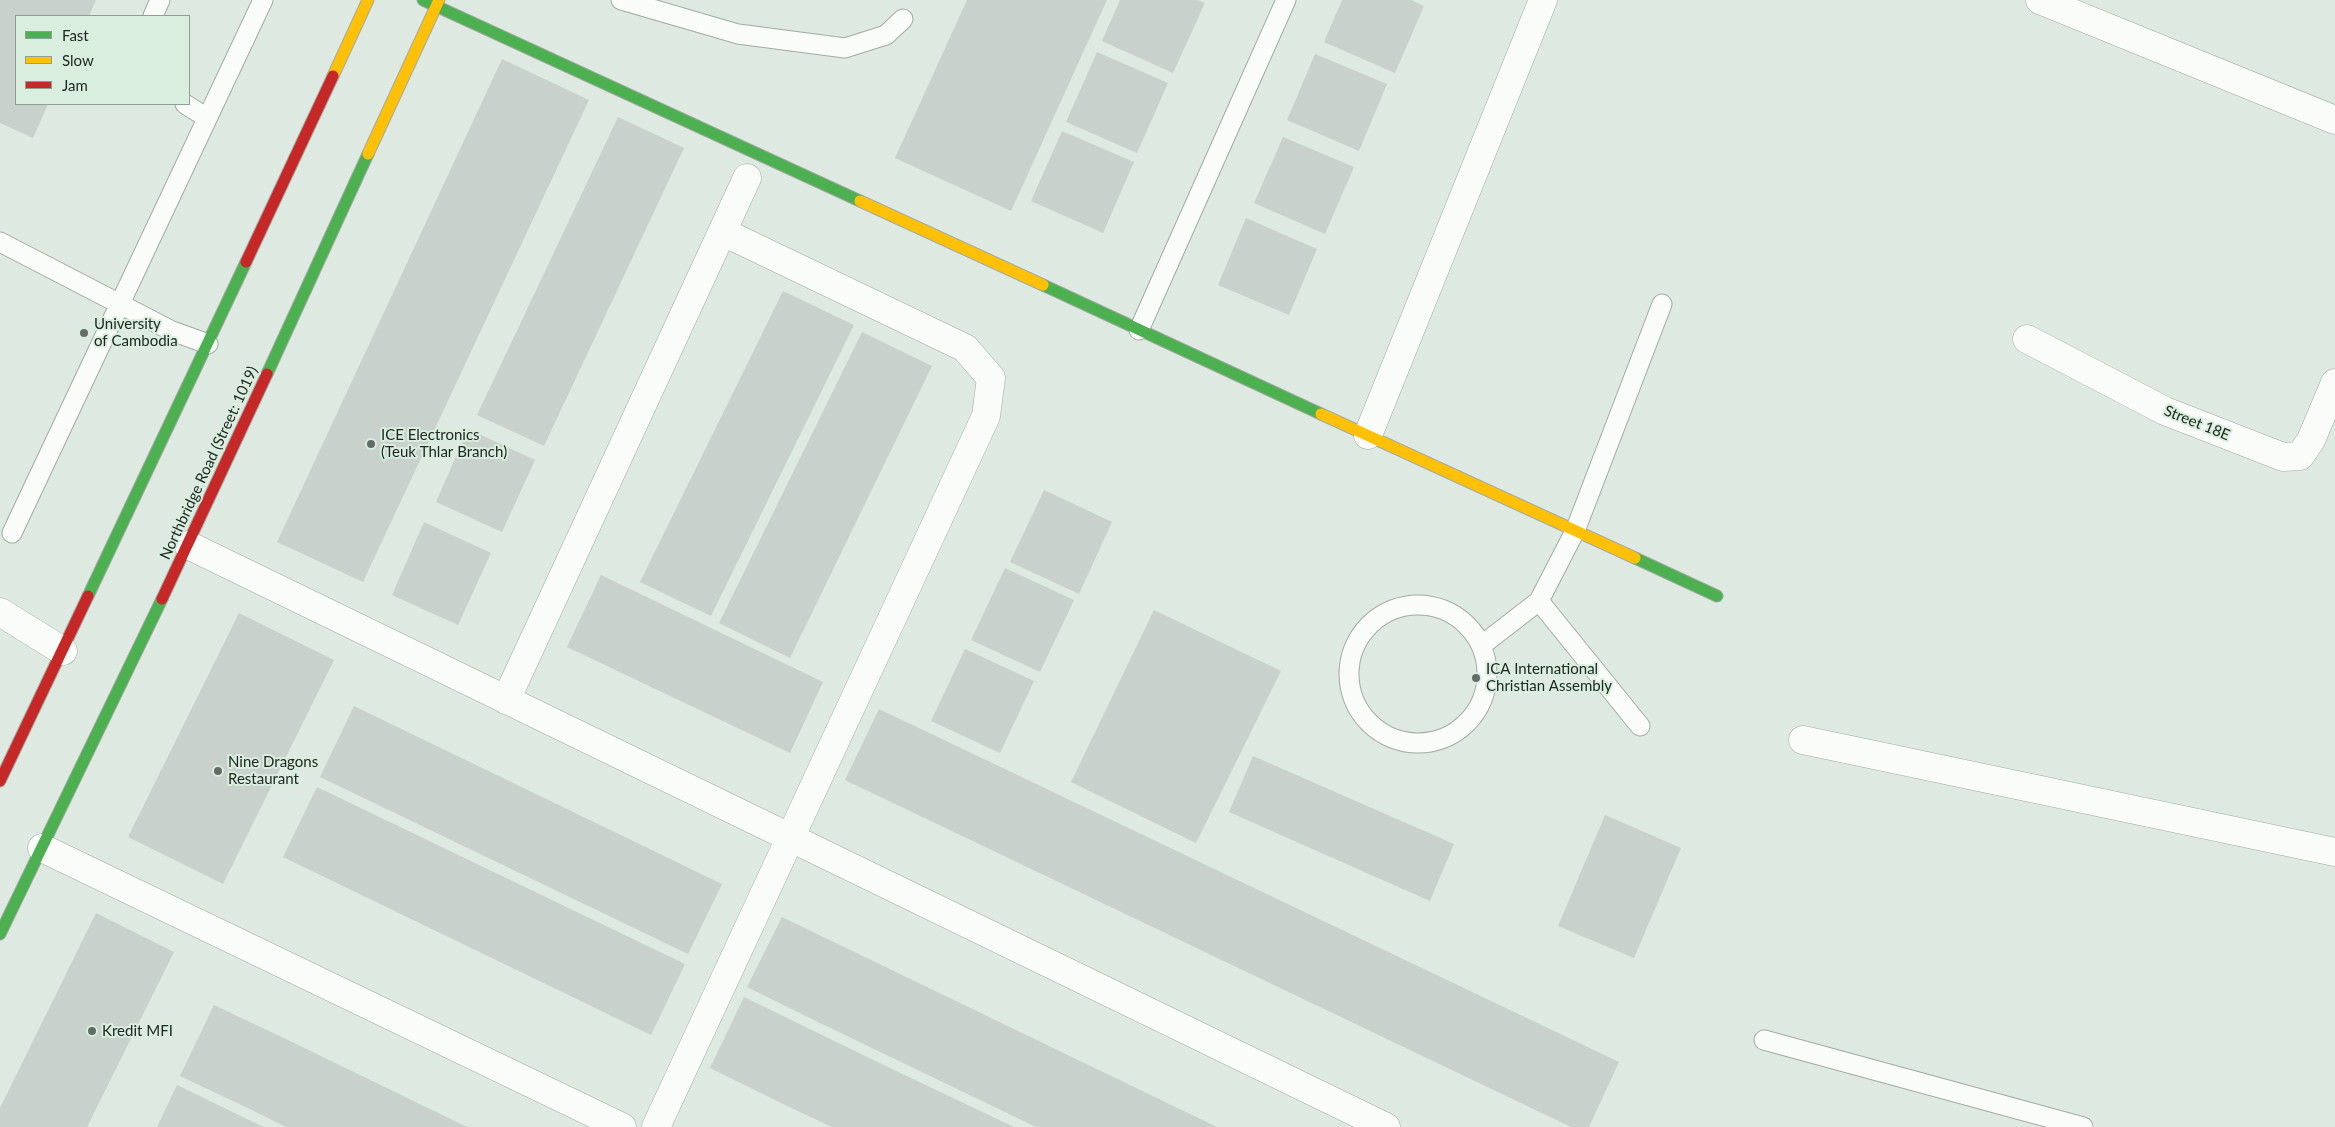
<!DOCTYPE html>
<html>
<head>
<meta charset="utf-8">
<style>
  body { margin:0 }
  #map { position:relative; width:2335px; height:1127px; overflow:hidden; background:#dee9e1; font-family:Lato,sans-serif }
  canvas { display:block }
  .legend { position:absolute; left:15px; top:15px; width:175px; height:90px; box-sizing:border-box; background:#d9eede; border:1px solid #8f9f93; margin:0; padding:6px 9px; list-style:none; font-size:15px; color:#212823 }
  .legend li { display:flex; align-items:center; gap:10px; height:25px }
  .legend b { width:25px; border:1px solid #8f9f93 }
</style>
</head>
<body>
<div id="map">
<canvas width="2335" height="1127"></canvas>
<ul class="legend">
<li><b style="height:6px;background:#4caf50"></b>Fast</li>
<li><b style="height:6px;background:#ffc107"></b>Slow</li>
<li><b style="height:6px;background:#c62828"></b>Jam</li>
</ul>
</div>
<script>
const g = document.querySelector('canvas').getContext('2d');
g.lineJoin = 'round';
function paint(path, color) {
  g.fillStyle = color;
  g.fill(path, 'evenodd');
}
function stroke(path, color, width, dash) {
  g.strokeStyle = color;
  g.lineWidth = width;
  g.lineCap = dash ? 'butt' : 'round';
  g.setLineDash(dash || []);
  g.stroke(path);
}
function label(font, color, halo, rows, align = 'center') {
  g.font = font + ' Lato,sans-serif';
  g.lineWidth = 4;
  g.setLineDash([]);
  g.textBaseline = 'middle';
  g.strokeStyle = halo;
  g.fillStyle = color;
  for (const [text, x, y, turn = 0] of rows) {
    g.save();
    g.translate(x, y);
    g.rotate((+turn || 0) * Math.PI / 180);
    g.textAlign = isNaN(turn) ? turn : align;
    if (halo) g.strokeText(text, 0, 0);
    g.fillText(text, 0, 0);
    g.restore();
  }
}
paint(new Path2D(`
  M0 0H96L89 16H16V104H48L33 138 0 123Z
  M967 0H1107L1011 211 895 158Z
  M1120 0H1198L1205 3 1173 73 1102 41Z
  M1342 0H1411L1424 6 1395 73 1324 42Z
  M1097 52 1168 83 1137 153 1066 122Z
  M1315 54 1387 84 1359 151 1287 120Z
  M502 59 589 100 363 582 277 542Z
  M618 117 684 148 544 446 477 415Z
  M1062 131 1134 162 1103 233 1031 201Z
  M1283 137 1354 167 1325 234 1254 203Z
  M1246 218 1317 249 1289 315 1218 285Z
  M783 291 854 325 711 616 640 582Z
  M862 332 932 366 790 658 719 623Z
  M468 429 535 460 502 532 436 502Z
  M1044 490 1112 522 1079 594 1010 562Z
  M424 522 491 553 458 625 392 595Z
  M1005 568 1074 600 1040 672 971 640Z
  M601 575 823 682 790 753 567 647Z
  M1154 610 1281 671 1196 843 1071 782Z
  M239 613 334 660 223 884 128 837Z
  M965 649 1034 681 1000 753 931 721Z
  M354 706 722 884 688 954 320 777Z
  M879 709 1619 1062 1589 1127H1571L845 780Z
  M1253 756 1454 844 1430 901 1229 812Z
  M317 787 685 964 651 1035 283 857Z
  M1605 815 1681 848 1634 958 1558 926Z
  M96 913 174 952 87 1127H0V1108Z
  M782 917 1076 1059 1217 1127H1036L820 1023 747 987Z
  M744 997 892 1069 1014 1127H832L783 1104 710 1068Z
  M214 1005 288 1040 467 1127H286L254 1111 180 1076Z
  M177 1085 251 1121 264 1127H157Z`), '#c8d1cb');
const lane = new Path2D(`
  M621 0 738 34 845 48 886 35 903 19
  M153 16 160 0
  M185 104 207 118
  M0 242 172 331 208 344
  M1139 330 1286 0
  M12 533 263 0
  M1539 601 1640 726
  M1349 674a69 69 0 1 1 138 0a69 69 0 1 1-138 0Z
  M1482 645 1539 601 1575 531 1662 304
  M1764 1040 2083 1127`);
const street = new Path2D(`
  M2040 0 2335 120
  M2027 339 2165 411 2283 457 2300 456 2311 440 2335 383
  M1368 435 1543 0
  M188 545 1386 1127
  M0 612 63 651
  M506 700 747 178
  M1803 740 2335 852
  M42 848 622 1127
  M656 1127 986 416 991 378 965 348 723 232`);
const fast = new Path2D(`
  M423 0 860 201
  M1043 285 1321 414
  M267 374 368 154
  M1635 558 1717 596
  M88 596 246 262
  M0 934 162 599`);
const slow = new Path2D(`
  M333 76 368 0
  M368 154 439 0
  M860 201 1043 285
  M1321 414 1635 558`);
const jam = new Path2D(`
  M246 262 333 76
  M162 599 267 374
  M0 781 88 596`);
stroke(lane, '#a2aaa3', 21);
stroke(street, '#a2aaa3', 29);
stroke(fast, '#a2aaa3', 13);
stroke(slow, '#a2aaa3', 13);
stroke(jam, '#a2aaa3', 13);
stroke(lane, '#fafcfa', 19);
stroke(street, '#fafcfa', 28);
stroke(fast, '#4caf50', 11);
stroke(slow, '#ffc107', 11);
stroke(jam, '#c62828', 11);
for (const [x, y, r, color] of [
  [84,333,5,"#636c66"],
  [371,444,5,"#636c66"],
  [1476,678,5,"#636c66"],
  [218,771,5,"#636c66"],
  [92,1031,5,"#636c66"]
]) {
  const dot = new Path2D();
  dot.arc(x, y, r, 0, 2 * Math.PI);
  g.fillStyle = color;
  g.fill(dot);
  stroke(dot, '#d9eede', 2);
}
label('15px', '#212823', '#d9eede', [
  ["University",94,324],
  ["of Cambodia",94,341],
  ["ICE Electronics",381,435],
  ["(Teuk Thlar Branch)",381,452],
  ["ICA International",1486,669],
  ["Christian Assembly",1486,686],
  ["Nine Dragons",228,762],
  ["Restaurant",228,779],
  ["Kredit MFI",102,1031]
], 'left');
label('15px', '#212823', '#d9eede', [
  ["Street 18E",2197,423,22],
  ["Northbridge Road (Street: 1019)",209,463,-65]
]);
</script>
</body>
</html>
